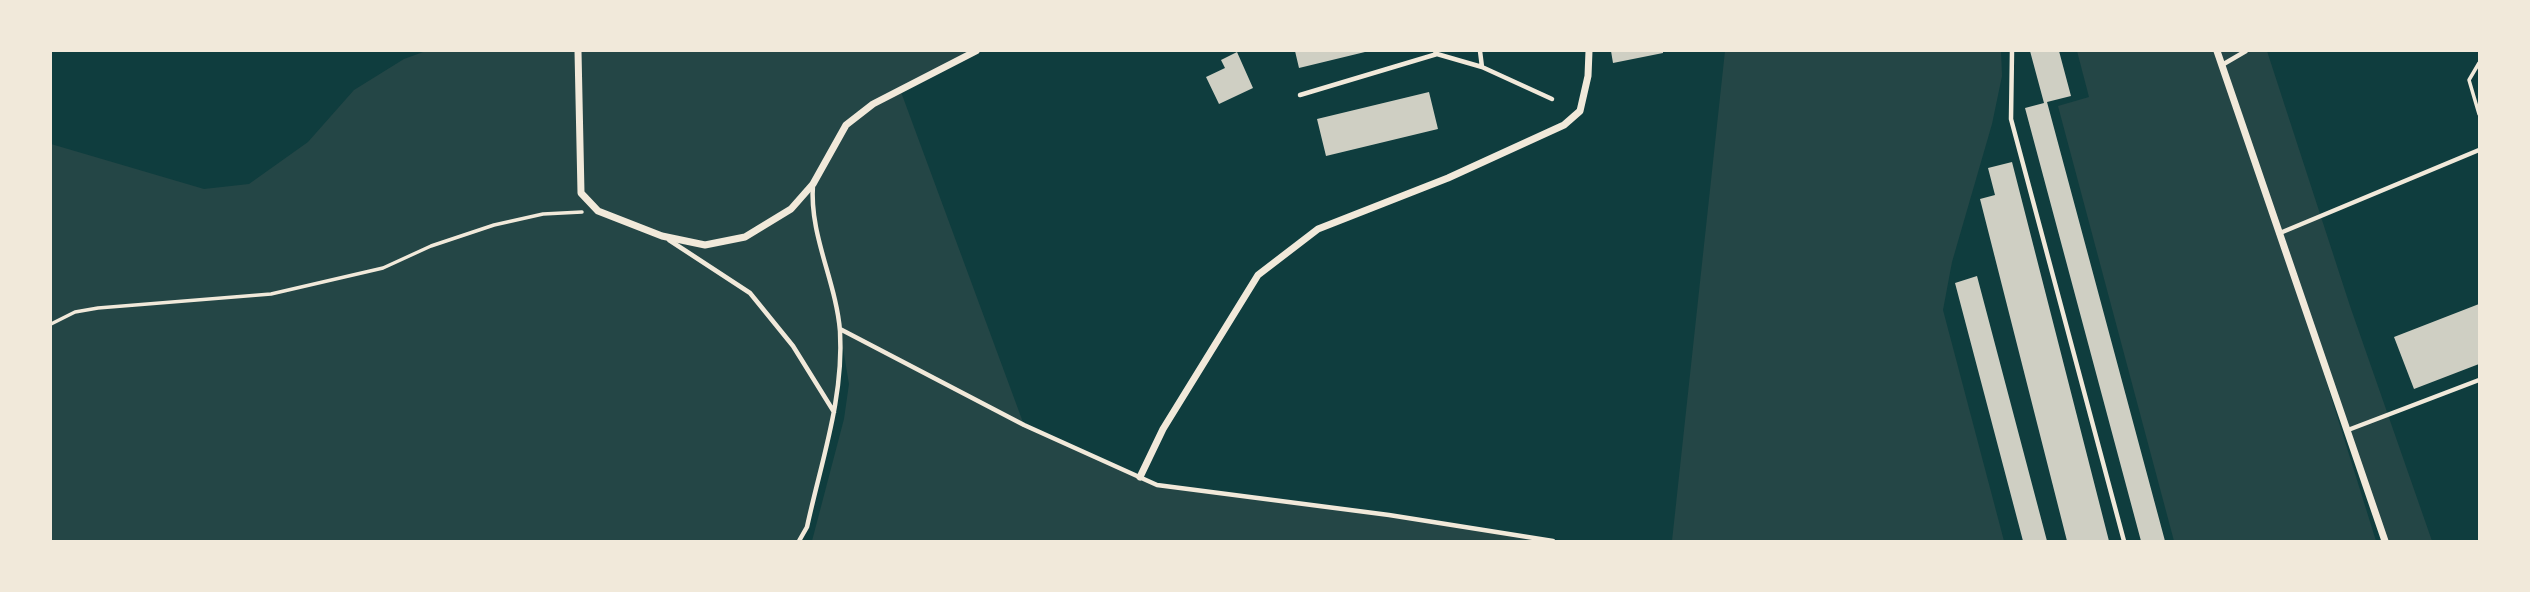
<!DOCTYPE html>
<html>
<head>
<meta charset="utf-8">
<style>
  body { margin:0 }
  #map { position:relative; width:2530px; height:592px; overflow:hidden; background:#0f3d3e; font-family:Arial,sans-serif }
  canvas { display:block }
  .frame { position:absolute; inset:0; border:52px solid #f1e9da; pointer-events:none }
</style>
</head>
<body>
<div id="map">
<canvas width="2530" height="592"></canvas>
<div class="frame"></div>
</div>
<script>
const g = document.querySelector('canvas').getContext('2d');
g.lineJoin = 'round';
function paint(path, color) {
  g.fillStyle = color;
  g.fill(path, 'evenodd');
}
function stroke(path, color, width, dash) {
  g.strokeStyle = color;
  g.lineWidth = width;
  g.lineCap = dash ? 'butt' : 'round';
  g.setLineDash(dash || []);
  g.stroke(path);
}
paint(new Path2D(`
  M426 51H976L901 92 1024 425 1157 485 1389 515 1553 541H812L844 419 849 384 841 336 840 384 807 527 799 541H51V144L204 189 249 184 308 142 354 90 404 59Z
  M1725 51H2001L2002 76 1992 124 1952 262 1943 310 2004 541H1672Z
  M2077 51H2267L2350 306 2432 541H2385L2289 262 2376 541H2174L2058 106 2089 97Z`), '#244646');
paint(new Path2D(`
  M1295 51H1365V52L1299 68Z
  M1611 51H1663V53L1613 63Z
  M2030 51H2059L2071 96 2047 102 2165 541H2141L2025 108 2044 103Z
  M1237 52 1253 88 1219 104 1206 77 1225 68 1221 60Z
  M1429 92 1438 129 1326 156 1317 119Z
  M2012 162 2109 541H2067L1980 199 1995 195 1988 168Z
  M1977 276 2047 541H2023L1955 283Z
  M2479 304V364L2414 389 2394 337Z`), '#cfcfc3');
stroke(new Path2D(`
  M2479 63 2469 80 2479 114
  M51 324 75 312 98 308 271 294 383 268 431 246 494 225 543 214 582 212`), '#f1e9da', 3.5);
stroke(new Path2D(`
  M1435 51 1437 54 1482 67
  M1480 51 1482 67 1552 99
  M2012 51 2011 119 2124 541
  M2222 65 2246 51
  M1300 95 1437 54
  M2280 233 2479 150
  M669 240 750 293 793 346 834 412
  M840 329 1024 425 1157 485 1389 515 1553 541
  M2348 430 2479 380
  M799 541 807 527C821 462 844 398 840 331 836 281 809 235 813 184`), '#f1e9da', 4.5);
stroke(new Path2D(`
  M578 51 581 193 598 211 662 236 705 245 745 237 791 209 813 184 846 125 873 104 976 51
  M2217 51 2385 541
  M1140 477 1163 429 1258 275 1318 229 1448 178 1564 125 1580 111 1588 76 1589 51`), '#f1e9da', 7);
</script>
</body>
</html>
